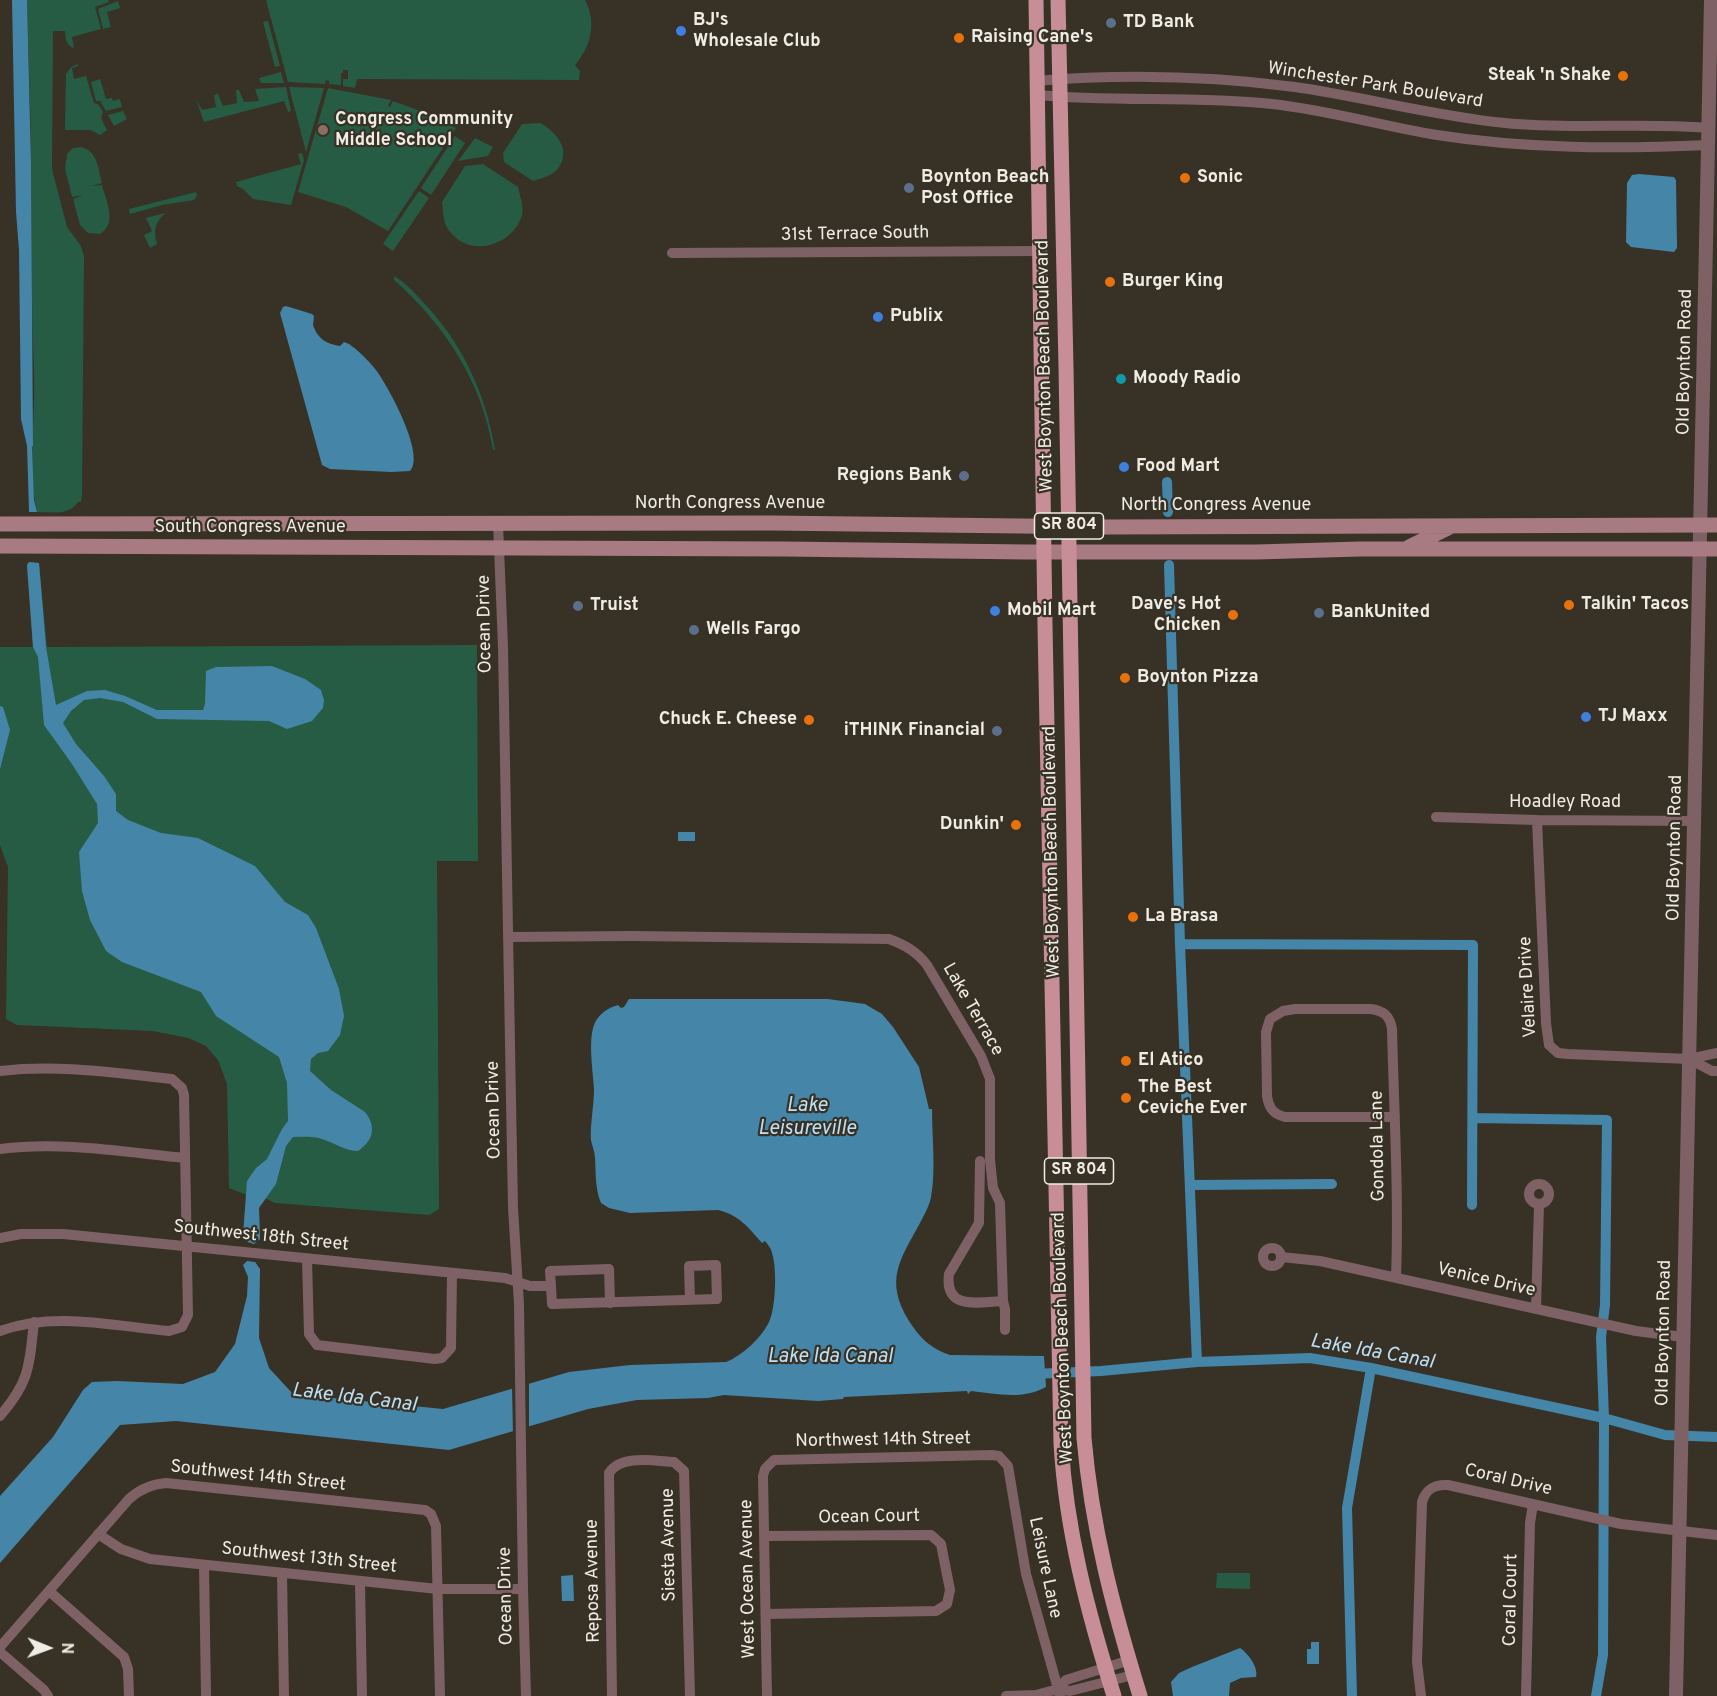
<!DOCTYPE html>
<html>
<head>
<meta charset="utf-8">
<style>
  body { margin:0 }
  #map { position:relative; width:1717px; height:1696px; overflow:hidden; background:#373126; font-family:Overpass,sans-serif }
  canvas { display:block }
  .north { position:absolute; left:18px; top:1618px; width:60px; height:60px; -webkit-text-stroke:4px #373126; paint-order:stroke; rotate:91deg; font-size:16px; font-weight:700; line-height:24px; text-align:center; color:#efece4 }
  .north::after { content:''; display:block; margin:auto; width:21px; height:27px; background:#efece4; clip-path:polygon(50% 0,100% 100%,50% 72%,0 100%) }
</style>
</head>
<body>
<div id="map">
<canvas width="1717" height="1696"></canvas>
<div class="north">N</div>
</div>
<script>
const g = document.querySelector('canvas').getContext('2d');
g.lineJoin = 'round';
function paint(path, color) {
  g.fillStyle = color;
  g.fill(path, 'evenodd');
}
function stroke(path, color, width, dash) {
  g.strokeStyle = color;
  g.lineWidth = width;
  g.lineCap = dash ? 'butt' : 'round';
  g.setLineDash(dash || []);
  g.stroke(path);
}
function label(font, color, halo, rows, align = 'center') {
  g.font = font + ' Overpass,sans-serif';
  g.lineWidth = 4.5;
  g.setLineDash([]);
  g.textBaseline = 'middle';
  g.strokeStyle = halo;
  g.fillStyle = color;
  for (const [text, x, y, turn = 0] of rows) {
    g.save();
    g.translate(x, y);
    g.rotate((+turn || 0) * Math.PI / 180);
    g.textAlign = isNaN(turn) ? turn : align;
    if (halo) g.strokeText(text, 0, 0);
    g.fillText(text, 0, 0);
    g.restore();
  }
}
paint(new Path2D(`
  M27 0H108L109 2 95 7 101 29 72 37 74 48C66 46 65 37 65 31H53L52 169 67 227 81 246 84 256 82 495 81 502H78C69 516 52 512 37 512 27 466 36 418 34 371 31 302 32 234 31 165 31 110 28 55 27 0Z
  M266 0H585C597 23 591 46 575 65L580 71 579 80 357 79 355 88 343 86V79H348V70H343V73H341V85L329 84V81L326 80 325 84 288 82Z
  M118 1 120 8 107 12 111 27 103 29 98 9Z
  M268 21 280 66 275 67 263 22Z
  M78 64V66L72 68 74 79 86 76 94 103 98 104 103 112 101 118 107 130 100 135 91 130H66L65 128 66 74 71 67Z
  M281 72 284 83H261L259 78Z
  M100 79 106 99 112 98 113 101 120 99 122 107 106 111 100 101H96L91 82Z
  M286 87 291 111 288 112 284 101 204 122 196 99 202 110 216 107 214 95 218 94 223 106 237 103 236 90H239L244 102 259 101 255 89Z
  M289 87 324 88 306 152Z
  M328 88 391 100 388 106 390 107 393 101 434 116 456 128 388 231 346 207 298 192Z
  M123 111 127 119 114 126 108 115Z
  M540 123C554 130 572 149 559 167 554 175 543 178 533 181L504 162 503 153 522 124Z
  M455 136 465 143 431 195 421 188Z
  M475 138 493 147 488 156 458 161Z
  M81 147C98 151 98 169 102 183L92 186 102 185C106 201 118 223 100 234L88 233 80 225 73 199 83 195 72 197 65 169 67 154 73 148Z
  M302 153 304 160 291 205 253 199 243 189 237 186 236 182 301 164 298 154Z
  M483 164 518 187C520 196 524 207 522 215 513 245 472 258 451 233 443 225 443 213 442 202L465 166Z
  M419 191 429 198 393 251 383 244Z
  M196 192 197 196 194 200 162 205 130 214 129 209Z
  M166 213C155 221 153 231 157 244L150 248 144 235 152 231 146 218Z
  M394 276C405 282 414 292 422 301 462 342 486 394 495 450H493C482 382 445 325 394 280Z
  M29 562 39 563 47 647 477 645 478 861H437L439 1209 429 1215 275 1203 265 1198 259 1208 260 1239 254 1244 248 1242 243 1235 247 1195 229 1188 227 1084 218 1060 206 1046 188 1038 153 1031 17 1025 6 1019 8 867 0 845V647H33L27 565Z
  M1217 1573H1250V1589L1216 1588Z`), '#265c44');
paint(new Path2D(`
  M12 0H27L31 163 33 446 32 447 34 500 37 512H29L27 446 21 419 19 250 16 212Z
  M1639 174 1674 177 1676 180 1677 248 1674 252 1631 247 1626 242 1627 183 1632 175Z
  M286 306 312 314 314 316 313 325C317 338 326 344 340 346L344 342 349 344C359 351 368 360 376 370 388 386 426 455 410 471L391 472 330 469 322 465 280 313 283 307Z
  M29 562 39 563 46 647 56 705 87 691 105 690 125 696 157 710H203L205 704 206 671 216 667 272 666 305 679 321 690 324 700 323 708 312 721 287 729 269 721 157 719 123 702 100 698 84 700 71 711 63 723 76 744 104 776 116 794V811L128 820 161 833 198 838 255 866 285 902 308 915 316 928 339 989 344 1016 340 1035 328 1051 318 1053 311 1059 310 1071 331 1090 365 1112C377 1127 373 1141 358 1151 345 1151 335 1143 322 1139 313 1136 303 1137 293 1137L286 1146 276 1184 259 1208 260 1239 254 1244 248 1242 243 1235 247 1181 256 1168 267 1159 282 1129 288 1121 287 1083 279 1057 216 1016 201 992 122 962 106 951 90 920 82 891 79 852 98 823 97 804 72 764 44 725 38 657 33 647 27 565Z
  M0 706 3 707 10 730 0 769Z
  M678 832H695V841H678Z
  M629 999H828L865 1004 882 1014 893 1027 919 1067 929 1109H932C932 1137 936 1171 931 1197 929 1207 924 1215 920 1223 900 1260 884 1280 909 1321 920 1338 931 1349 950 1355L1044 1356 1046 1387C1023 1400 996 1394 971 1391L968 1394 967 1391 844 1397 843 1399 818 1401 724 1395 708 1398 637 1400 588 1409 449 1450 176 1421 120 1425 0 1563V1496L53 1437 83 1390 92 1382 117 1381 183 1384 215 1372 235 1344 247 1296 248 1277 243 1265 247 1261 255 1262 260 1269 259 1338 269 1368 293 1394 443 1409 569 1372 630 1365 726 1362C742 1356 762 1337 769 1322 776 1308 777 1267 772 1253 771 1248 768 1245 765 1241L762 1243C748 1227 739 1215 718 1210L630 1213 609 1208 601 1203C595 1189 596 1174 595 1158 595 1152 592 1146 591 1140 590 1124 594 1106 594 1089 593 1072 588 1041 594 1025 598 1014 608 1008 618 1005L621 1008 624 1007Z
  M573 1575 574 1601H562L561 1576Z
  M1311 1642H1319V1664H1307V1649H1311Z
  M1240 1648C1248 1653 1259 1668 1256 1677L1241 1678 1230 1683 1229 1696H1173L1171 1682 1179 1673 1192 1667Z`), '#4585a8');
paint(new Path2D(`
  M529 1381V1430L513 1434 512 1386Z`), '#373126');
stroke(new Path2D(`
  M1167 482 1168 512
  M1169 565 1180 944 1197 1362
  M1180 944 1473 945 1472 1205
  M1473 1118 1607 1120 1605 1305 1601 1337 1604 1418 1603 1655 1596 1696
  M1190 1185 1332 1184
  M1033 1374 1101 1371 1197 1362 1310 1358 1371 1368 1604 1418 1665 1435 1717 1437
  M1352 1696 1347 1508 1371 1368`), '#4585a8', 10);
stroke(new Path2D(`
  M1036 81C1122 74 1210 76 1295 87 1365 97 1434 116 1505 123 1572 130 1641 122 1709 128
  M1037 95C1115 102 1194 96 1272 104 1328 110 1382 126 1437 135 1526 149 1618 149 1708 145
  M672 253 1039 251
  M498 523 503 647 511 1100 513 1208 519 1304 523 1589 526 1696
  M1436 817 1537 820 1694 821
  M1537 820 1546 1023 1549 1045 1558 1053 1568 1054 1689 1059 1717 1053
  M508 937 632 936 889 939C905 945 916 951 927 965L981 1056 990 1079V1160L993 1188 1000 1203 1003 1301C979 1302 944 1311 949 1274L979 1223 980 1161
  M1689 1059 1712 1071H1717
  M0 1071C58 1064 115 1073 172 1079L182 1088 184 1095 188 1315 182 1327 169 1331C114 1326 53 1311 0 1331
  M1395 1117H1285C1273 1114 1269 1108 1267 1096L1266 1032 1270 1019 1283 1011 1295 1009H1371C1384 1011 1390 1016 1392 1029 1394 1112 1399 1195 1396 1278
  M0 1149C61 1141 124 1152 185 1158
  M1529 1194a10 10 0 1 1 20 0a10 10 0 1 1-20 0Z
  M0 1238 21 1234H63L505 1278 530 1286H551L552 1304 717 1299 716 1265 689 1266 690 1300
  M1263 1257a9 9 0 1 1 18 0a9 9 0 1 1-18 0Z
  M1281 1257 1320 1261 1636 1331 1683 1337
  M307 1259 309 1334 317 1345 435 1359 442 1358 451 1348 452 1273
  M551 1286 550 1271 609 1269 610 1303
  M1003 1301 1005 1309V1330
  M1536 1309 1539 1205
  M0 1416C30 1381 29 1367 34 1322
  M98 1534 121 1549 150 1559 438 1589H523
  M765 1536 931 1535 941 1544 950 1590 947 1604 936 1611 766 1614
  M204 1565 206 1696
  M282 1573 284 1696
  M360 1581 362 1696
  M49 1591 124 1657 128 1669 129 1696
  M0 1647 129 1499C140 1489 152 1484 166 1483L425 1510 431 1514 436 1526 440 1696
  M0 1652 44 1690 48 1696
  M1058 1689 1066 1680 1130 1660
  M612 1696 609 1473C621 1454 655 1461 674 1462L684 1471 690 1696
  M767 1696 763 1476 765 1469 774 1460 992 1455 999 1456 1008 1466 1026 1574 1060 1696
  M1006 1696 1036 1695 1058 1689 1070 1691 1133 1675
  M1421 1696 1417 1662 1422 1502C1426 1489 1434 1484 1448 1485L1621 1524 1717 1535
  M1526 1696 1530 1523 1533 1504`), '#7e6165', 10);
stroke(new Path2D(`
  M1676 1696 1711 0`), '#7e6165', 14);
stroke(new Path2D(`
  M0 524 772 523 1103 527 1717 525
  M0 546 783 549 1028 552H1256L1360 549H1717
  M1409 547 1452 526`), '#a87b82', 15);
stroke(new Path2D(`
  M1036 0 1045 625 1061 1443C1066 1530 1088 1613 1114 1696
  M1058 0 1066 367 1084 1438C1092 1529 1113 1608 1140 1696`), '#c88e97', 15);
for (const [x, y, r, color] of [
  [1111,23,6,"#5c6f8a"],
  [681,31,6,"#3f7fe0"],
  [959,38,6,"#e8710a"],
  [1623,76,6,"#e8710a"],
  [323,130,6,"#8d6e63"],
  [1185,178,6,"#e8710a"],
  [909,188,6,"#5c6f8a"],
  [1110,282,6,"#e8710a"],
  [878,317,6,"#3f7fe0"],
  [1121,379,6,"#0f9aa8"],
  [1124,467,6,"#3f7fe0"],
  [964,476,6,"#5c6f8a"],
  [1569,605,6,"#e8710a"],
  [578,606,6,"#5c6f8a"],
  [995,611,6,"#3f7fe0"],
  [1319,613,6,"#5c6f8a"],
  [1233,615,6,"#e8710a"],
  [694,630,6,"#5c6f8a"],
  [1125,678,6,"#e8710a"],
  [1586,717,6,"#3f7fe0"],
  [809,720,6,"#e8710a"],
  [997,731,6,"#5c6f8a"],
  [1016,825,6,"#e8710a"],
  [1133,917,6,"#e8710a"],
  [1126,1061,6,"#e8710a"],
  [1126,1098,6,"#e8710a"]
]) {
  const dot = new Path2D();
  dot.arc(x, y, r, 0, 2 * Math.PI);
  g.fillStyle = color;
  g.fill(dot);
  stroke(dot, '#373126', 2);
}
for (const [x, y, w] of [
  [1069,526,69],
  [1079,1171,69]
]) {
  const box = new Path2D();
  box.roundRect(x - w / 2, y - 13, w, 26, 4.5);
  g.fillStyle = '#373126';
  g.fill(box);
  stroke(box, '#efece4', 1.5);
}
label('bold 16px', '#efece4', null, [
  ["SR 804",1069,526],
  ["SR 804",1079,1171]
]);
label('bold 18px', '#efece4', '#373126', [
  ["BJ's",693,21],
  ["Wholesale Club",693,42],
  ["TD Bank",1123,23],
  ["Raising Cane's",971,38],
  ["Steak 'n Shake",1611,76,"right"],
  ["Congress Community",335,120],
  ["Middle School",335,141],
  ["Boynton Beach",921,178],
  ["Post Office",921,199],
  ["Sonic",1197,178],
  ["Burger King",1122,282],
  ["Publix",890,317],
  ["Moody Radio",1133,379],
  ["Food Mart",1136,467],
  ["Regions Bank",952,476,"right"],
  ["Dave's Hot",1221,605,"right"],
  ["Chicken",1221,626,"right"],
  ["Talkin' Tacos",1581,605],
  ["Truist",590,606],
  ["Mobil Mart",1007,611],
  ["BankUnited",1331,613],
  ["Wells Fargo",706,630],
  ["Boynton Pizza",1137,678],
  ["TJ Maxx",1598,717],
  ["Chuck E. Cheese",797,720,"right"],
  ["iTHINK Financial",985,731,"right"],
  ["Dunkin'",1004,825,"right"],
  ["La Brasa",1145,917],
  ["El Atico",1138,1061],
  ["The Best",1138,1088],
  ["Ceviche Ever",1138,1109]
], 'left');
label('18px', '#efece4', '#373126', [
  ["Winchester Park Boulevard",1375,86,9],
  ["31st Terrace South",855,235,-1],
  ["Old Boynton Road",1686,362,-89],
  ["West Boynton Beach Boulevard",1046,366,-91],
  ["North Congress Avenue",730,504],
  ["North Congress Avenue",1216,506],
  ["South Congress Avenue",250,528],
  ["Ocean Drive",486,624,-91],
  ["Hoadley Road",1565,803],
  ["Old Boynton Road",1676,848,-89],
  ["West Boynton Beach Boulevard",1053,852,-91],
  ["Velaire Drive",1529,987,-93],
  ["Lake Terrace",972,1010,60],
  ["Ocean Drive",495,1110,-91],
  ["Gondola Lane",1379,1146,-91],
  ["Southwest 18th Street",261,1237,6],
  ["Venice Drive",1486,1281,13],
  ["Old Boynton Road",1665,1333,-89],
  ["West Boynton Beach Boulevard",1064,1338,-92],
  ["Northwest 14th Street",883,1441,-1],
  ["Southwest 14th Street",258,1477,6],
  ["Coral Drive",1508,1481,13],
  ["Ocean Court",869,1518,-1],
  ["Siesta Avenue",670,1545,-91],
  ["Southwest 13th Street",309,1559,6],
  ["Leisure Lane",1044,1568,78],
  ["West Ocean Avenue",749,1579,-91],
  ["Reposa Avenue",594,1581,-91],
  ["Ocean Drive",507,1596,-91],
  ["Coral Court",1512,1600,-89]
]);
label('italic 20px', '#bee0f5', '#373126', [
  ["Lake",807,1107],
  ["Leisureville",807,1130],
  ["Lake Ida Canal",1372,1353,10],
  ["Lake Ida Canal",830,1358],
  ["Lake Ida Canal",354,1399,7]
]);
</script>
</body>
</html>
